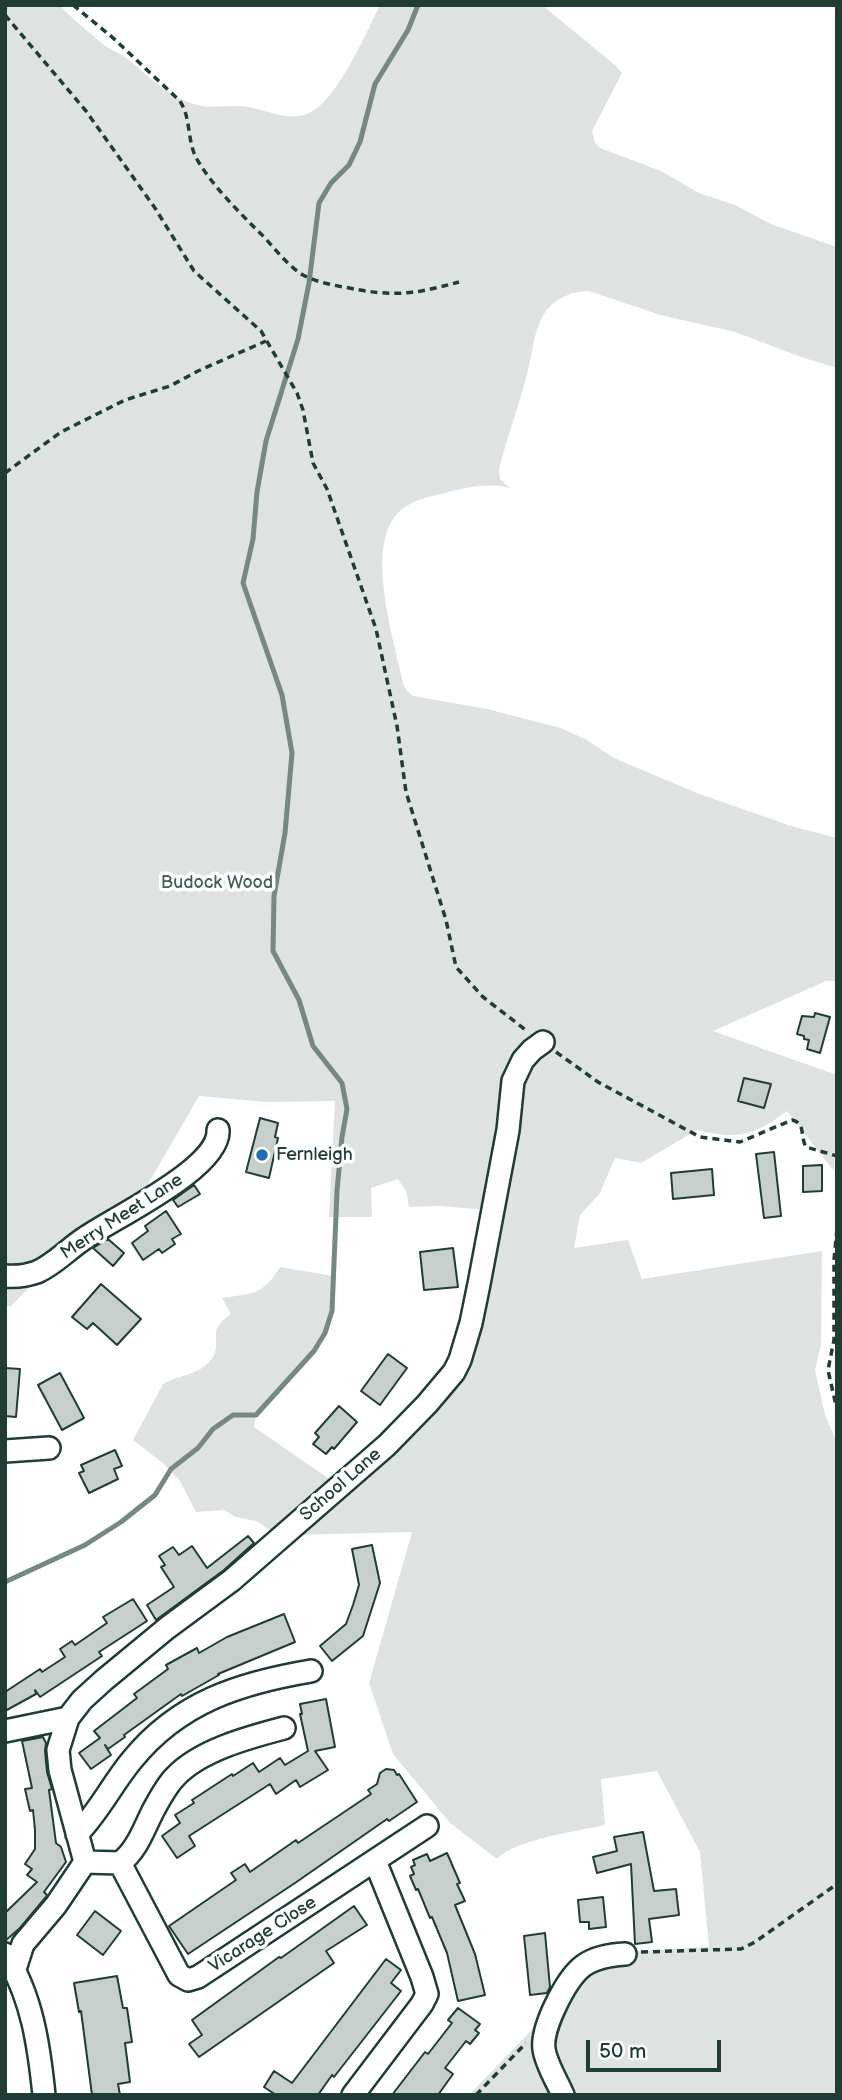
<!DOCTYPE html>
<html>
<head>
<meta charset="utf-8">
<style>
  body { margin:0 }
  #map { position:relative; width:842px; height:2100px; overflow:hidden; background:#fff; font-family:"Balsamiq Sans",sans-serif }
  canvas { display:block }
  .frame { position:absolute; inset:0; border:7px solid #1f3d34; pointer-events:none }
  .scale { position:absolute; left:586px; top:2040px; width:135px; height:32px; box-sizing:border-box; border:4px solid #1f3d34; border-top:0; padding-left:9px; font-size:21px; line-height:24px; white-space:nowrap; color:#1f3d34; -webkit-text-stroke:5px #fff; paint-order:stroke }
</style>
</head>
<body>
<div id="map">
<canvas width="842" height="2100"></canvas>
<div class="frame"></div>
<div class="scale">50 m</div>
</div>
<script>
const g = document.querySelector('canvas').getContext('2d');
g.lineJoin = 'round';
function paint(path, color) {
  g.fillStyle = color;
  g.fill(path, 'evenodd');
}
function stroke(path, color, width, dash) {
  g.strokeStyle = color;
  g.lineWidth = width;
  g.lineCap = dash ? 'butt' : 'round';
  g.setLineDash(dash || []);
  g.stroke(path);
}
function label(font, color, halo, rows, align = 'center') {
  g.font = font + ' "Balsamiq Sans",sans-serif';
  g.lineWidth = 7;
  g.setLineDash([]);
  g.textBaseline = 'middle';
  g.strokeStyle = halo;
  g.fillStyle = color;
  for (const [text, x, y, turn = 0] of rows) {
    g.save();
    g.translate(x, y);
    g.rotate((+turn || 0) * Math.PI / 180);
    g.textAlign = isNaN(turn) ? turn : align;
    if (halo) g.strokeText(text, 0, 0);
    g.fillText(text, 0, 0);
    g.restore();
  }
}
paint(new Path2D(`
  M5 5H59C73 19 88 32 103 44 110 50 119 52 126 58 147 74 165 95 191 103 209 110 230 104 249 107 269 111 292 123 311 112 338 98 366 33 380 5H542L616 66 622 73 592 131 595 143 600 148 661 171 699 193 735 205 771 224 837 247V368L801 357 735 332 660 315 589 291C575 290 554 299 546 311 533 330 533 353 527 374 519 406 507 437 499 469L500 479 510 488C486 482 464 488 441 494 428 497 411 501 401 510 362 542 395 644 404 686L408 692 413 696 487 709 561 728 587 740 614 758 697 793 791 826 837 838V981H826L713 1031 837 1075 834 1171 787 1111C754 1136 737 1140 697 1130L641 1163 615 1158 600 1193 580 1215 574 1248 628 1240 642 1279 822 1251 821 1345 815 1370 825 1415 837 1443V2095H566L547 2055 567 1987 625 1952 709 1947 700 1852 657 1771 601 1779 605 1825C577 1831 514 1840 497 1859L450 1823 393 1754 369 1683 412 1532 291 1535 451 1386 488 1210 441 1206 409 1207 406 1191 398 1179 371 1188 372 1217H329L335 1101 266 1102 199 1096 130 1215 39 1278 11 1306H5Z
  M280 1267 333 1276C333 1289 334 1302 331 1314 320 1354 284 1385 256 1415L254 1427 335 1483 276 1534 256 1521 235 1517 224 1510 196 1512 180 1481 164 1464 133 1440 163 1384C178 1375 196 1376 209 1362 227 1342 202 1334 231 1314L222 1298C253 1293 262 1296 280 1267Z
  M553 2008 542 2035 561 2095H469Z`), '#dee3e2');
stroke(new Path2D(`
  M5 1582 85 1545 121 1522 155 1495 171 1469 198 1448 213 1429 233 1415H256L314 1351 325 1333 332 1311 337 1191 342 1137 347 1109 342 1083 313 1046 299 1000 273 951 274 896 285 833 292 753 282 695 243 583 253 539 257 492 266 441 298 339 309 283 319 203 331 183 349 165 360 142 375 84 408 30 418 5`), '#758883', 5);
const building = new Path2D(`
  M815 1013 830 1017 820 1053 807 1049 809 1040 804 1039V1036L797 1034 802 1016 814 1017Z
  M744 1078 771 1084 764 1108 738 1101Z
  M260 1118 278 1123 275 1137 278 1138 269 1178 246 1172Z
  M774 1152 781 1216 764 1218 756 1154Z
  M822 1165V1191L803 1192V1166Z
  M712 1169 714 1195 673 1199 671 1173Z
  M194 1185 200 1194 178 1207 173 1200Z
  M166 1211 181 1234 172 1239 175 1244 162 1253 159 1249 143 1260 132 1243 148 1231 145 1226Z
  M108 1239 124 1253 113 1266 93 1248Z
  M453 1248 458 1287 424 1290 420 1252Z
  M101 1284 141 1319 117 1345 93 1323 87 1329 72 1317Z
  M388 1354 407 1368 380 1405 361 1391Z
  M5 1368 20 1369 16 1417 5 1416Z
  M60 1373 84 1418 62 1430 38 1385Z
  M339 1406 357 1422 334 1449 332 1447 326 1454 313 1444 319 1437 315 1433Z
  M115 1450 122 1466 114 1469 118 1479 89 1493 79 1473 84 1471 81 1465Z
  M248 1536 254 1543 224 1570 156 1620 147 1605 174 1587 161 1567 165 1565 159 1556 173 1547 179 1555 192 1546 207 1568Z
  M372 1545 380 1583 363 1636 332 1661 320 1646 346 1624 353 1605 359 1585 352 1549Z
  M133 1599 147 1621 99 1652 102 1656 40 1697 35 1690 36 1694 5 1711V1692L40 1669 42 1672 65 1657 60 1649 72 1641 75 1645 107 1623 103 1617Z
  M284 1614 295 1642 218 1674 219 1675 182 1696 181 1694 124 1735 125 1737 108 1749 105 1745 111 1755 91 1769 79 1753 100 1738 94 1731 137 1698 134 1694 168 1669 166 1665 197 1648 199 1653 227 1637Z
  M326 1699 335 1747 315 1751 328 1770 300 1787 296 1780 276 1794 270 1784 189 1836 195 1846 177 1858 162 1836 180 1823 175 1815 194 1803 192 1800 232 1774 233 1776 253 1763 259 1772 280 1758 285 1765 308 1751 300 1714H302L300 1704Z
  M43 1737 46 1743 45 1751 47 1772 52 1789 49 1790 56 1843 61 1847 66 1862 44 1892 47 1895 46 1897 20 1928 5 1941V1913L37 1882 27 1875 32 1869 25 1864 35 1849V1830L33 1810 30 1811 25 1789 32 1788 22 1741Z
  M386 1769 394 1770 397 1775 399 1774 417 1802 389 1821 387 1819 295 1883 188 1954 169 1926 236 1880 231 1873 245 1864 250 1872 296 1840 298 1843 371 1794 368 1790 377 1784 380 1773Z
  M643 1832 654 1891 676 1889 679 1915 649 1919 652 1942 635 1944 631 1864 597 1873 593 1857 617 1851 614 1837Z
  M447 1853 460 1883 457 1884 465 1901 455 1905 475 1954 485 1995 458 2001 447 1953 432 1917 430 1918 418 1889 416 1890 410 1876 414 1874 411 1867 415 1865 413 1860 427 1854 430 1861Z
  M603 1897 606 1927 589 1929V1922H580L578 1900Z
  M354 1906 367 1925 326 1951 334 1963 199 2057 189 2044 202 2035 192 2020 279 1957 281 1958Z
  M95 1911 121 1931 103 1955 77 1935Z
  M545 1933 550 1987 547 1993 530 1995 524 1936Z
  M386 1959 401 1970 391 1983 401 1991 334 2077 332 2075 318 2095H276L264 2087 274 2071 292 2083Z
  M117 1976 123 2008H127L132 2042 125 2043 130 2082 118 2084 120 2095H92L81 2011 79 2012 74 1983Z
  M458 2008 480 2024 475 2030 479 2033 470 2044 466 2041 445 2068 453 2074 438 2095H392L425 2052 428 2054 452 2023 448 2020Z`);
paint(building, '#c7cfcc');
stroke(building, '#1f3d34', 2);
const minor = new Path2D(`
  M5 1276C16 1277 26 1276 37 1272 55 1264 68 1249 85 1238 113 1218 221 1168 218 1130
  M5 1451 49 1448
  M5 1731 68 1718
  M77 1834C99 1812 112 1784 132 1760 179 1702 240 1683 311 1671
  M85 1862 60 1770 58 1750 68 1718 82 1700 104 1680 167 1628 232 1580 387 1445 427 1404 454 1372 460 1360 471 1323 479 1284 508 1130 513 1081 523 1060 532 1050 543 1042
  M85 1862 120 1863 179 1975 188 1980 198 1977 427 1826
  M120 1863C138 1849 144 1828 154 1809 160 1798 167 1785 175 1777 200 1750 250 1737 284 1728
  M5 1954C32 1996 39 2046 44 2095
  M15 1969 23 1944 56 1905 85 1862
  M353 2095 422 2004 427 1994 422 1977 375 1861
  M563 2095C557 2081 546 2064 544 2049 541 2028 566 1979 583 1966 595 1957 610 1955 625 1954`);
stroke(minor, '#1f3d34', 26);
stroke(new Path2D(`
  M73 5 112 37 179 100C192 117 186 142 198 161 213 186 236 209 257 230 272 244 285 264 303 275 314 281 331 285 344 287 393 297 411 295 459 282
  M5 15 86 111 155 208 194 271 261 331 297 393 303 410 313 463 327 489 376 629 397 726 406 792 446 920 456 967 483 997 527 1031
  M5 473 61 432 125 400 170 386 198 371 266 341
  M556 1052 598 1082 700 1137 740 1142 792 1120C806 1123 800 1137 806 1147L837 1156
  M837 1229 834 1260V1340L828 1370 837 1410
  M641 1952 741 1949 755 1942 837 1884
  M476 2095 526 2043`), '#1f3d34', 3.5, [7, 5]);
stroke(minor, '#fff', 21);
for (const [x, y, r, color] of [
  [262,1155,7,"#1f6fb2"]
]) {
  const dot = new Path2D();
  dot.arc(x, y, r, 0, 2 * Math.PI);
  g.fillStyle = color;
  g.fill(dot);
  stroke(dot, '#fff', 2.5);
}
label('18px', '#455e57', '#fff', [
  ["Budock Wood",217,883]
]);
label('18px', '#1f3d34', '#fff', [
  ["Fernleigh",276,1155]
], 'left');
label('18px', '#1f3d34', '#fff', [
  ["Merry Meet Lane",122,1217,-33],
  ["School Lane",341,1485,-41],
  ["Vicarage Close",263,1935,-33]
]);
</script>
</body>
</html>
